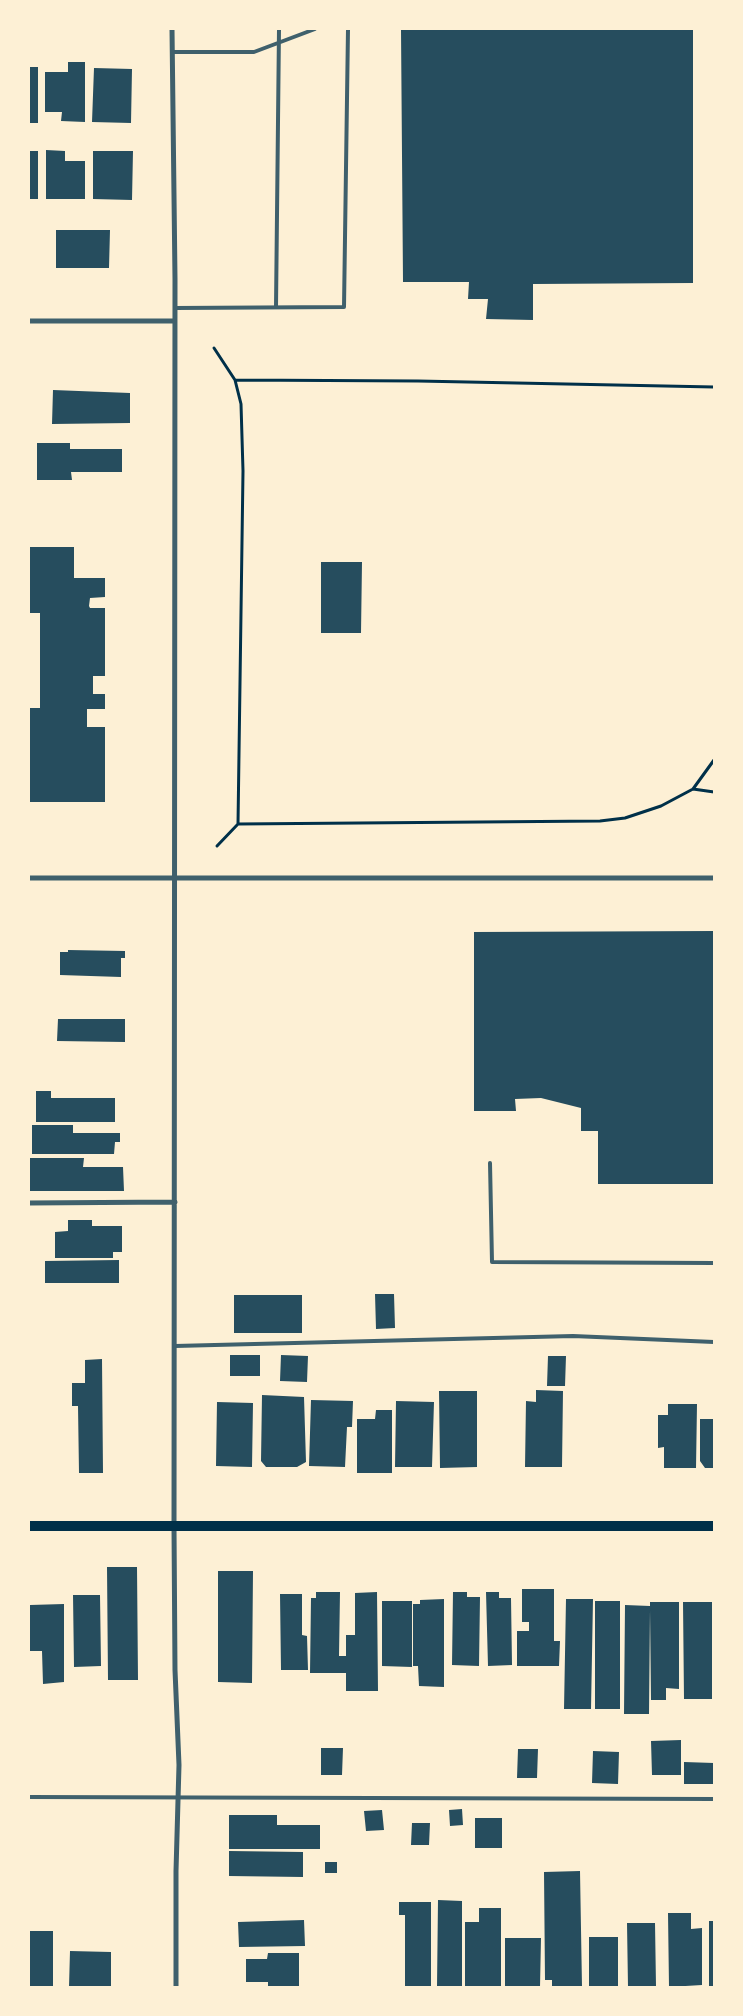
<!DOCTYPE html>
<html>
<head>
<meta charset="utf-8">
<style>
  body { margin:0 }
  #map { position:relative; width:743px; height:2016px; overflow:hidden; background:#fdf0d5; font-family:"Public Sans",sans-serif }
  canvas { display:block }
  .frame { position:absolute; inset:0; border:30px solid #fdf0d5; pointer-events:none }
</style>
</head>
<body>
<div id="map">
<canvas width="743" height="2016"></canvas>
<div class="frame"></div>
</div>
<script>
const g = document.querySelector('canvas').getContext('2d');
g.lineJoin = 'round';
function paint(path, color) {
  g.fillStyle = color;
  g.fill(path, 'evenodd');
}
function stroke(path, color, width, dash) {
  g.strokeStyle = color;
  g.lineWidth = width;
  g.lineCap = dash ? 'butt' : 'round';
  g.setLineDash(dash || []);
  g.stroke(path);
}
paint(new Path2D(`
  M401 29H693V283L533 284V320L486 319 488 299H468L469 282H403Z
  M68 62H85V122L61 121 62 112H45V72H68Z
  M29 67H38V123H29Z
  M94 68 132 69 131 123 92 122Z
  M46 150 65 151V161H85V199H46Z
  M29 151H38V199H29Z
  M93 151H133L132 200 93 199Z
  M56 230H110L109 268H56Z
  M53 390 130 393V423L52 424Z
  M37 443H70V449H122V472H71L72 480H37Z
  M29 547H74V578H105V597L90 598 89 606 90 608H105V676H93V694H105V709H87V727H105V802H29V708H40V613H29Z
  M321 562H362L361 633H321Z
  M714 931V1184H598V1131H581V1108L541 1098 515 1099 516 1111H474V932Z
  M68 950 125 951V958H121V977L60 975V952H68Z
  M58 1019H125V1042L57 1041Z
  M36 1091H51V1098H115V1122H36Z
  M32 1125H73V1133H120V1142H115L114 1154H32Z
  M29 1158H84L83 1167H123L124 1191H29Z
  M68 1220H92V1226H122V1252H113V1258H55V1232L68 1231Z
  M119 1260V1283H45V1261Z
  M375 1294H394L395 1328 376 1329Z
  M234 1295H302V1333H234Z
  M230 1355H260V1376H230Z
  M281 1355 308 1356 307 1382 280 1381Z
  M548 1356H566L565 1386H547Z
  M102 1359 103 1473H79L78 1406H72V1383H85V1360Z
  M536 1390 563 1391 562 1467H525L526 1401 536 1402Z
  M439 1391H477V1467L440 1468Z
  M262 1395 304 1397 306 1462 297 1467H266L261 1461Z
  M311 1400 353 1401 352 1427H347L345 1467 309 1466Z
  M396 1401 434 1402 432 1467H395Z
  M217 1402 253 1403 252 1467 216 1466Z
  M668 1404H697L696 1468H664V1447L658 1448V1415H668Z
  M376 1410H392V1473H357V1419H375Z
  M700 1419H714V1468H705L700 1461Z
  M107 1567H137L138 1680H108Z
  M218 1571H253L252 1683 218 1682Z
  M522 1589H554V1641H560L559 1666H517V1631H529V1622H522Z
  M316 1592H340L339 1656H346V1635H355V1593L377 1592 378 1691H346V1673H310L311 1598H316Z
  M453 1592H467V1597H480L479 1666 452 1665Z
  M486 1592H499V1598H511L512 1665 488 1666Z
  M280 1594H302V1635L307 1636 308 1670H281Z
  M73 1595H100L101 1666 74 1667Z
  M444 1599V1687L419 1686 418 1666H413V1604H420V1600Z
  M566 1599H593L591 1709H564Z
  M382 1601H412V1667L382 1666Z
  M595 1601H620V1709H595Z
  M650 1602H679V1689L666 1688V1700H651L650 1610 649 1714H624L625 1605 650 1606Z
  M683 1602H712V1699H684Z
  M64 1604V1682L43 1684 42 1651H30V1605Z
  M681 1740V1775H652L651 1741Z
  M321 1748H343L342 1775H321Z
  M518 1749H538L537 1778H517Z
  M593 1751 619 1752 618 1784 592 1783Z
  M684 1762 714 1763V1784H684Z
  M462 1809 463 1825 450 1826 449 1810Z
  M382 1810 384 1830 366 1831 364 1811Z
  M229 1815H277V1825H320V1849H229Z
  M475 1818H502V1848H475Z
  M412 1823H430L429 1845H411Z
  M229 1851 303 1852V1877L229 1876Z
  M325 1862H337V1873H325Z
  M580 1871 582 1987H552V1980H545L544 1872Z
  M438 1900 462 1901V1987H437Z
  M399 1902H431V1987H405V1915H399Z
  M479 1908H501V1987H465V1922H479Z
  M668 1913H691V1929L702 1928V1985L669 1987Z
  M304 1920 305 1946 239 1947 238 1922Z
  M709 1921H714V1987H709Z
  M627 1923H655L656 1987H628Z
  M29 1931H53V1987H29Z
  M589 1937H618V1987H589Z
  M505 1938H541L540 1987H505Z
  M70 1951 111 1952V1987H69Z
  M268 1953H299V1987H268V1982H246V1959H267Z`), '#264d5e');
stroke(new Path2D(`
  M214 348 235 380 241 404 243 471 238 824 217 846
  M235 380 418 381 714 387
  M693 789 714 760
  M238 824 600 821 625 818 661 806 693 789 714 792`), '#003049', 3);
stroke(new Path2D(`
  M172 52H254L315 29
  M276 307 279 29
  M175 308 344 307 348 29
  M490 1163 492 1262 714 1263
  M175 1346 573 1336 714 1342
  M29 1797 714 1799`), '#3f606c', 4);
stroke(new Path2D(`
  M172 29 175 279 174 1527 175 1670 179 1765 176 1871V1987
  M29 321H174
  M29 878H714
  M29 1203 175 1202`), '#3f606c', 5);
stroke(new Path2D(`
  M29 1526H714`), '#003049', 10);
</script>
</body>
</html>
